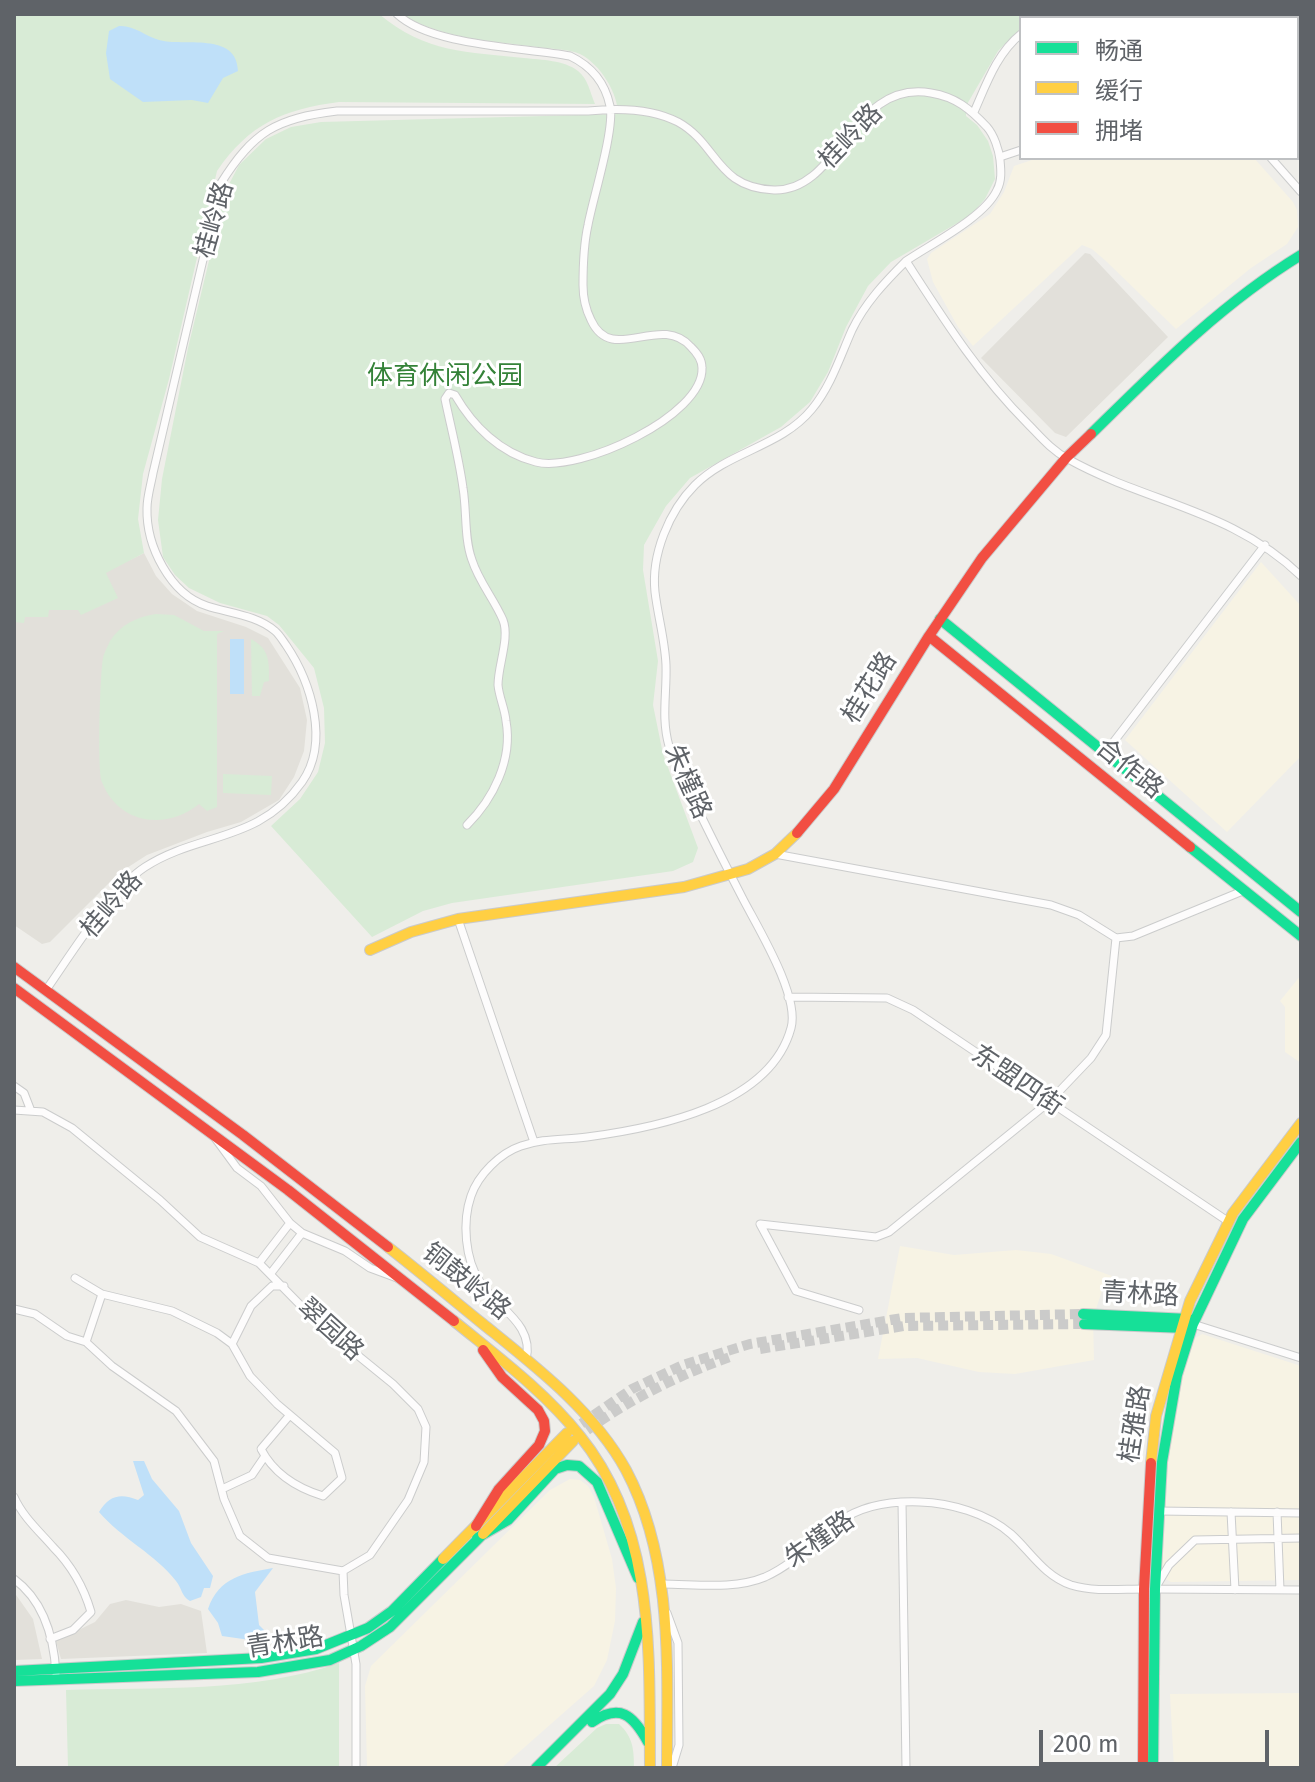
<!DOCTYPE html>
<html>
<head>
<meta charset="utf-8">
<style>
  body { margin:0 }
  #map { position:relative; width:1315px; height:1782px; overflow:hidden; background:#efeeea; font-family:"Fira Sans","Noto Sans SC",sans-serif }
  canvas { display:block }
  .frame { position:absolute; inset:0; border:16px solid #5f6368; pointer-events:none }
  .legend { position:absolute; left:1019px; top:16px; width:280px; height:144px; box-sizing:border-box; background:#fff; border:2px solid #bfc1c3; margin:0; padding:10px 14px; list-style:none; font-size:24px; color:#5f6368 }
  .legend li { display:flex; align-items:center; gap:16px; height:40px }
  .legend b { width:40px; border:2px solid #bfc1c3 }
  .scale { position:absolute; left:1039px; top:1730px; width:230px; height:36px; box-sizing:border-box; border:4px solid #5f6368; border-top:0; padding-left:10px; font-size:24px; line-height:28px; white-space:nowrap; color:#5f6368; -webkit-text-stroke:6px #fff; paint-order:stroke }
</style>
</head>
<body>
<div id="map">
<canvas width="1315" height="1782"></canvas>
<div class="frame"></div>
<ul class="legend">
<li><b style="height:10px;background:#16e098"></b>畅通</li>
<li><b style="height:10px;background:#ffcf43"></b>缓行</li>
<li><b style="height:10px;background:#f24e42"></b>拥堵</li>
</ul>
<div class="scale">200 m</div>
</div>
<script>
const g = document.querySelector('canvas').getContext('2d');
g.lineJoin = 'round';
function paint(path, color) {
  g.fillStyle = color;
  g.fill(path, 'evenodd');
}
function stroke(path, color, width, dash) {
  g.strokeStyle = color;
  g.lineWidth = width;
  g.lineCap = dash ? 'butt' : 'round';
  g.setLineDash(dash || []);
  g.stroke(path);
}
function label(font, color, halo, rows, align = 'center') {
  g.font = font + ' "Fira Sans","Noto Sans SC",sans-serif';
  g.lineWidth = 6;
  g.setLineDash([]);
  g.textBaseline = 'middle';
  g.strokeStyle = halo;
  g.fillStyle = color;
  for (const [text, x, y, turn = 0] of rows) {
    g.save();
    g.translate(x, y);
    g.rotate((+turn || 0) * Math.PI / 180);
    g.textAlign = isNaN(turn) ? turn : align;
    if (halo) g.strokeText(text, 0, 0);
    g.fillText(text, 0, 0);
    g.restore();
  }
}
paint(new Path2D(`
  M1038 158H1254L1293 202 1297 210 1298 227 1287 244 1251 268 1176 329 1107 262 1092 249 1082 245 973 346 958 327 933 282 927 259 931 253 990 214 1004 192 1014 166Z
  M1261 562 1301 606V756L1227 832 1125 740Z
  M1301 975V1063L1285 1052V1007L1280 1001Z
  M900 1246 954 1255 1016 1250 1051 1254 1112 1276 1102 1291 1093 1318 1094 1360 1015 1374 979 1372 917 1358 878 1359Z
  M1202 1334 1301 1366V1580L1171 1582 1162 1577 1159 1569 1172 1413 1192 1340Z
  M570 1479 580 1480 588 1486 594 1497 612 1559 616 1588 615 1621 607 1660 594 1686 501 1768H367L365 1686 371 1666 550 1490Z
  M1301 1693V1768H1174L1170 1694Z`), '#f7f3e4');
paint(new Path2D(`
  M1085 253 1090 254 1168 337 1066 437 1055 433 981 358Z
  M144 553 156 576 172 594 197 611 246 627 268 638 300 688 307 720 304 751 294 777 279 800 241 822 207 832 147 855 119 873 50 942 42 944 14 925V606L130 560Z
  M14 1592 33 1619 42 1659 14 1660Z
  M126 1600 159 1607 181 1604 201 1611 207 1653 61 1659 56 1641 95 1622 110 1604Z`), '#e2e0da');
paint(new Path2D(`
  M14 14H379C425 53 468 52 524 58 542 60 564 60 578 71 588 79 590 92 595 104L339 102C284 109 249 124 217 171L169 379 143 474 138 519 144 553 106 573 118 598 81 615 78 610H49L48 617H25L24 623 14 622Z
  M401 14H1040L1034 18H1021V28L998 51 966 106V116L977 125 988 141 993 156 995 179 985 199 971 215 891 262 868 286 846 327 828 372 810 402 781 427 690 478 666 506 644 545 643 570 658 661 653 705 663 754 698 848 693 862 673 871 452 903 423 911 372 937 271 826 300 799 318 772 325 743 324 708 314 668 279 625 267 616 220 603 189 588 175 575 163 557 158 520 162 479 188 348 226 190 239 165 266 139 291 127 321 122 618 114C618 93 600 64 580 54 568 49 550 49 538 47 491 41 442 39 401 14Z
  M156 614 174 615 204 631H224L217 634V807L207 811 199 804C166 831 118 824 102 782 97 771 100 673 103 658 104 653 108 646 110 641 121 624 137 617 156 614Z
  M251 639C270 649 269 662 269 681L264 682 260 696H252Z
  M223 774 272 776 271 795 223 793Z
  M339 1663V1768H68L66 1690C156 1687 253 1693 339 1663Z
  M606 1724H619C633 1737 634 1749 634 1768H554L597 1728Z`), '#d8ebd6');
paint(new Path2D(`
  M119 26C134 25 145 36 159 40 183 47 237 31 238 71L223 78 208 103 192 100 143 102 110 79 106 53 109 31Z
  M230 639H244V694H230Z
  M133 1461H144L152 1479 179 1511 191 1543 213 1576 210 1588H204L201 1597 190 1601C181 1596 182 1588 176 1581 155 1554 121 1538 99 1512 109 1495 121 1493 138 1500L144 1495Z
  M273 1568 255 1592 259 1625 278 1644 222 1636 218 1623 208 1609C219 1577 244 1573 273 1568Z`), '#bfe0f9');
stroke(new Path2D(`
  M760 1349 904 1326 1084 1324
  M569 1432 632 1389 683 1365 750 1344 902 1318 1083 1314
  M575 1439C624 1402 675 1376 733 1356`), '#cbcbca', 10, [10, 5]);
const street = new Path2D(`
  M397 14C431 46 522 47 570 56 591 66 605 82 610 106 615 129 593 198 588 225 584 243 583 266 583 285 583 296 586 310 591 320 612 366 660 312 691 347 697 353 702 359 702 368 704 416 579 473 536 462 500 453 473 426 455 395L449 393 445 399C451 428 459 458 463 488 467 512 464 538 472 560 479 582 494 599 503 620 510 638 498 665 498 685 499 697 505 709 506 721 513 760 493 799 467 825
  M1042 18 1049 14
  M974 112C986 85 997 53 1021 34
  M1000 157 1021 150
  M1271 158 1301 192
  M1105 753 1265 545
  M775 854 1051 905 1079 915 1116 938 1133 936 1245 890
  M458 919 534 1142
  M46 990C70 956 111 889 145 867 199 832 259 843 302 782 330 742 311 682 286 645 283 641 279 634 275 631 257 615 228 613 207 606 170 594 146 546 147 508 147 497 151 484 153 473L221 183C253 132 276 118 337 111H588C616 108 651 108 678 122 718 144 716 188 774 190 840 192 852 79 931 93 956 97 970 109 987 127 994 135 999 150 1000 160 1001 170 1002 181 997 190 985 217 931 244 906 261
  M788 997 887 998 913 1010 1229 1222
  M14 1086 24 1093 31 1111
  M14 1110 43 1112 72 1128 160 1200 200 1237 259 1263 318 1323 393 1384 418 1409 426 1427 424 1462 408 1500 370 1555 343 1571 344 1595 356 1664V1768
  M215 1138 237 1168 261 1186 290 1223 302 1233 345 1251 370 1268 397 1278
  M259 1263 290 1223
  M271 1273 302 1233
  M75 1278 102 1294
  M14 1309 35 1314 67 1336 86 1342 112 1366 176 1411 214 1461 224 1499 240 1536 268 1558 343 1571
  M859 1310 796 1291 760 1224 876 1237 889 1232 1049 1102 1091 1058 1106 1035 1116 938
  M1193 1324 1301 1358
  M86 1342 102 1294 172 1311 217 1333 232 1344 250 1376 277 1404 335 1453 342 1478 323 1496C297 1488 274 1474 261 1449L289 1416
  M232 1344 251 1306 272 1286H284
  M526 1360C535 1324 497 1308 480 1282 465 1259 462 1222 471 1196 478 1175 500 1153 521 1146 543 1138 564 1140 587 1137 655 1128 770 1106 791 1028 800 996 758 928 743 899 726 866 709 833 693 799 685 782 675 764 669 746 661 718 667 693 666 665 665 640 658 617 655 592 651 555 669 511 695 485 729 451 781 447 812 409 831 386 840 357 852 330 865 303 885 282 906 261 943 318 978 374 1027 423 1039 435 1051 450 1068 459 1147 503 1233 510 1301 576
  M222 1489 252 1475 265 1456
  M14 1497C23 1517 39 1531 53 1547 71 1565 84 1588 91 1612L73 1630 50 1639
  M902 1502 906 1768
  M1159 1511 1301 1513
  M1231 1512 1235 1590
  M1277 1512 1280 1590
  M14 1579C44 1601 54 1637 56 1674
  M662 1584C695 1584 734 1590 765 1577 794 1564 814 1541 839 1522 862 1505 891 1501 920 1502 950 1503 987 1513 1011 1534 1030 1551 1044 1576 1071 1585 1094 1592 1120 1589 1144 1589
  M1156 1587 1169 1565 1195 1540 1301 1538
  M1155 1589 1301 1590
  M667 1613 678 1643 679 1745 672 1768`);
const fast = new Path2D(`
  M1091 434C1157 369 1221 304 1301 255
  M940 619 1301 912
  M1190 847 1301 936
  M1083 1314 1189 1319
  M1084 1324 1186 1328
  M477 1538 508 1520 555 1469 567 1465 579 1466 597 1482 638 1578
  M14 1671 261 1658 316 1649 368 1628 392 1611 443 1559
  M14 1681 258 1672 330 1660 361 1646 390 1627 483 1534
  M592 1722C620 1703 633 1715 648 1742
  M536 1768 610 1694 623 1674 643 1622
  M1153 1768 1155 1589 1162 1462 1177 1375 1193 1324 1243 1219 1301 1142`);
const slow = new Path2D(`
  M370 950 411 932 458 919 684 887 748 869 775 854 797 833
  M388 1247C420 1272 451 1298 483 1324 535 1366 593 1410 626 1470 674 1560 667 1670 667 1768
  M454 1321C498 1357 545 1392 580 1436 656 1530 649 1653 650 1768
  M1151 1463 1156 1416 1190 1301 1233 1213 1301 1123
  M483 1534 573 1441
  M443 1559 567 1433`);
const jam = new Path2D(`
  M929 636 1190 847
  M797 833 834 789 929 636 982 558 1066 458 1091 434
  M14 967 243 1135 388 1247
  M14 988 288 1190 454 1321
  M476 1526 499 1489 539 1445 545 1431 544 1421 538 1410 502 1377 483 1350
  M1143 1768 1144 1589 1151 1463`);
stroke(street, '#cbcccc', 9);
stroke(fast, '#cacacb', 12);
stroke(slow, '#cacacb', 12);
stroke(jam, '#cacacb', 12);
stroke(street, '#fdfcfc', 7);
stroke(fast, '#16e098', 10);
stroke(slow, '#ffcf43', 10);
stroke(jam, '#f24e42', 10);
label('26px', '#5f6368', '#fff', [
  ["桂岭路",851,137,-46],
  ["桂岭路",215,220,-74],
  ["桂花路",870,688,-58],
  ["合作路",1129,769,39],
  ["朱槿路",687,782,66],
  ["桂岭路",112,905,-49],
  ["东盟四街",1017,1081,34],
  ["铜鼓岭路",466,1282,39],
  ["青林路",1140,1295,3],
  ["翠园路",330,1330,42],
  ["桂雅路",1136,1424,-81],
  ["朱槿路",820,1540,-35],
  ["青林路",285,1643,-9]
]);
label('26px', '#348238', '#fff', [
  ["体育休闲公园",445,377]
]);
</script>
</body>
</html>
